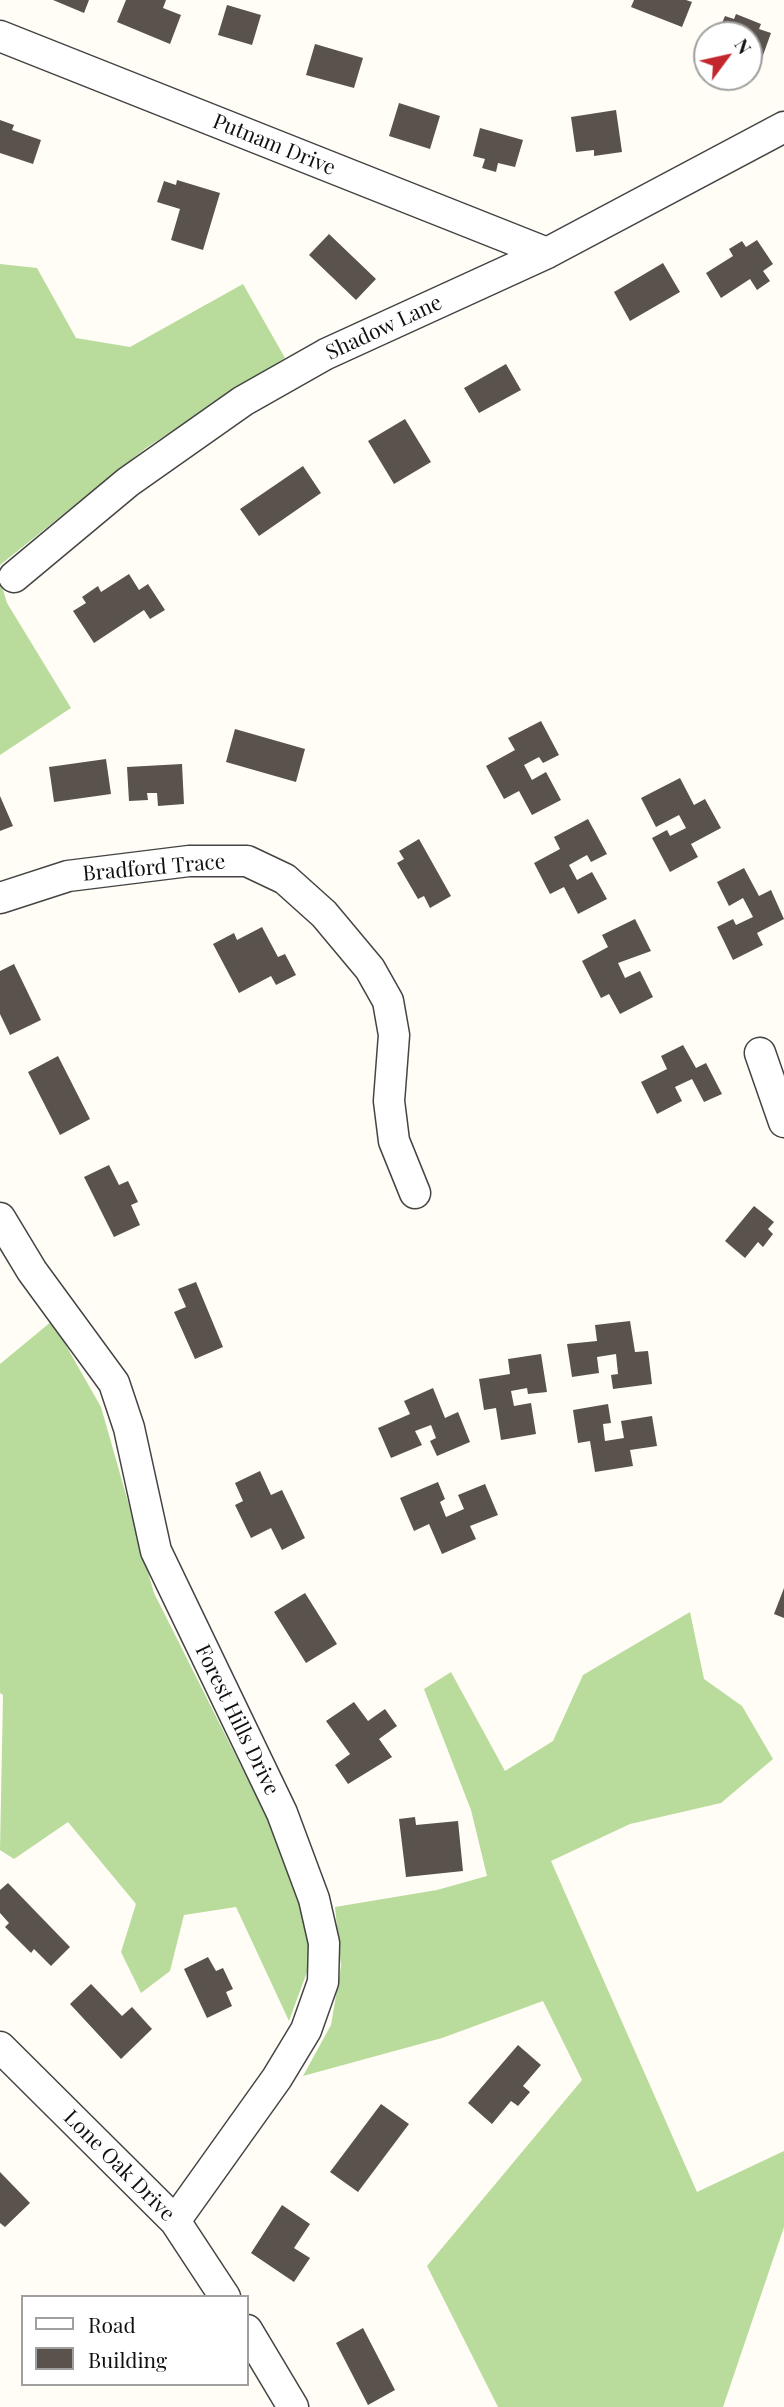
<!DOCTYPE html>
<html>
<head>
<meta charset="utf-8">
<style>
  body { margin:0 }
  #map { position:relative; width:784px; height:2407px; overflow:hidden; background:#fffdf5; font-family:"Playfair Display",serif }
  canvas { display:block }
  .legend { position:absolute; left:21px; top:2295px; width:228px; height:91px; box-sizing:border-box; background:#fff; border:2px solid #a0a0a0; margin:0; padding:9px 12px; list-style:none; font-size:21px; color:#111 }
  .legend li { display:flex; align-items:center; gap:14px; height:35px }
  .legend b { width:35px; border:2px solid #a0a0a0 }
  .north { position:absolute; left:693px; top:21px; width:70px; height:70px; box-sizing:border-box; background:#fff; border:2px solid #a0a0a0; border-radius:50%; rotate:57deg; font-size:19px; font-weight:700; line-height:28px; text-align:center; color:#111 }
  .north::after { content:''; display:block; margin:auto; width:24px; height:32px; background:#c4262e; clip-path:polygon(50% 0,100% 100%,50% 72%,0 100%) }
</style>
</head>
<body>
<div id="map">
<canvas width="784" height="2407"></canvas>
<ul class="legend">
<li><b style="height:9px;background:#fff"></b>Road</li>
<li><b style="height:19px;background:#5a524d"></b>Building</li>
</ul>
<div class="north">N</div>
</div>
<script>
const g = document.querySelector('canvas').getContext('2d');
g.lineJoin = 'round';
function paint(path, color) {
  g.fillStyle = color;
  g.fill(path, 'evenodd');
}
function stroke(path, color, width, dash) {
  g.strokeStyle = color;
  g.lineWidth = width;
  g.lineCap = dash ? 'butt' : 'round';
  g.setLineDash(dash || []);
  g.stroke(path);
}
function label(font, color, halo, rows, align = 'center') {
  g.font = font + ' "Playfair Display",serif';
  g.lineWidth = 7;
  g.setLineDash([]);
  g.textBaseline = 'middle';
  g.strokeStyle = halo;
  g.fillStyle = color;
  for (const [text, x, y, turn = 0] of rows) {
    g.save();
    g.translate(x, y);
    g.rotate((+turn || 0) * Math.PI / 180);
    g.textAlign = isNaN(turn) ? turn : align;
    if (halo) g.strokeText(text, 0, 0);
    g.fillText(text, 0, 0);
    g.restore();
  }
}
paint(new Path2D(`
  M0 264 37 268 76 338 130 347 243 284 285 358 146 448 0 565Z
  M0 580 7 603 71 708 0 755Z
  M52 1321 101 1407 154 1593 267 1818 301 1905 311 1961 289 2021 236 1907 184 1915 170 1971 141 1993 121 1952 136 1904 68 1822 14 1859 0 1850 3 1695 0 1693V1364Z
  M690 1612 704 1679 742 1706 773 1759 721 1803 630 1824 551 1861 697 2192 784 2151V2227L723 2407H498L427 2266 582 2080 543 2001 442 2038 303 2076 331 2025 341 1966 335 1907 437 1890 487 1876 471 1810 424 1689 451 1672 505 1771 553 1741 583 1675Z`), '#b9dc9c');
paint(new Path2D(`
  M53 0H89L84 13Z
  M126 0H166L163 8 181 15 170 44 117 22Z
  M634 0H686L692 2 682 27 631 7Z
  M227 5 261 15 252 45 218 35Z
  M736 14 761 24 759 29 771 33 762 58 749 53V35H717L725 16 734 19Z
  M315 44 363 58 354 88 306 75Z
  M399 103 440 116 430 149 389 136Z
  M616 110 622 152 594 156V150L576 152 571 117Z
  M0 120 14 125 12 130 41 140 33 164 0 153Z
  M480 128 523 140 515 167 498 163 496 172 482 168 485 159 473 156Z
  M177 180 220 193 203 250 171 240 180 209 157 202 164 181 176 185Z
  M329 234 376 279 356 300 309 255Z
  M757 240 773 264 763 271 770 281 757 290 750 279 721 298 706 273 733 256 729 249 742 241 746 247Z
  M663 263 680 292 630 321 614 292Z
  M506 364 521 390 479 413 464 388Z
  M405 419 431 462 394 484 368 441Z
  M303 466 321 493 259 536 240 509Z
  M129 574 139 590 148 584 165 610 150 619 144 610 94 643 73 611 86 603 82 597 98 586 101 592Z
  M541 721 559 755 543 763 539 757 524 765 532 780 546 772 561 800 532 815 519 791 504 799 486 766 515 750 508 738Z
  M235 729 305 749 296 782 226 762Z
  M106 759 111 794 54 802 49 767Z
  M182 764 184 804 158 806 157 793H147L148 800 129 801 127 767Z
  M680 778 694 805 705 799 721 828 691 844 698 857 670 872 652 838 667 830 670 836 686 828 679 815 656 827 641 798Z
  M0 796 13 826 0 831Z
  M588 819 607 854 591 862 587 855 569 865 577 880 592 872 607 899 578 914 564 887 550 894 534 863 560 849 554 837Z
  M419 839 451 896 430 908 424 896 418 899 397 863 404 859 399 851Z
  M744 868 759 896 771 890 784 919 757 933 763 945 733 960 717 927 733 919 736 925 753 917 743 898 729 906 717 882Z
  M635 919 651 951 618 963 625 978 640 971 653 997 620 1014 609 994 601 998 582 961 608 947 602 935Z
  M262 927 278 957 285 954 296 975 276 985 271 976 239 993 213 944 234 933 237 940Z
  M14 964 41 1020 10 1035 0 1014V971Z
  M683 1045 696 1068 706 1063 722 1094 704 1102 692 1079 675 1087 682 1101 657 1114 641 1082 667 1069 661 1056Z
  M58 1056 90 1119 60 1135 28 1072Z
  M109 1165 119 1185 128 1181 138 1202 131 1205 140 1225 114 1237 84 1177Z
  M754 1206 774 1222 768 1229 773 1234 763 1247 758 1242 745 1258 725 1241Z
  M196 1282 223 1347 195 1359 174 1312 186 1307 178 1289Z
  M630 1321 635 1352 648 1351 652 1384 613 1389 611 1375 618 1374 616 1354 597 1357 599 1373 572 1377 567 1344 597 1341 595 1325Z
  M541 1354 547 1392 528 1394 527 1388 511 1391 514 1406 531 1403 536 1434 501 1440 496 1408 484 1410 479 1379 510 1374 508 1359Z
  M433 1388 445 1418 458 1412 470 1442 437 1456 430 1441 436 1438 431 1425 415 1431 422 1445 391 1458 378 1428 410 1414 404 1401Z
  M608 1404 611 1423 603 1424 605 1441 624 1438 621 1421 652 1416 657 1446 630 1450 633 1466 595 1472 590 1441 578 1443 573 1410Z
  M260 1471 271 1495 282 1490 305 1538 282 1550 271 1528 251 1538 235 1505 243 1501 235 1483Z
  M438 1482 445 1499 440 1502 446 1517 464 1509 458 1495 485 1484 498 1515 470 1526 476 1539 442 1554 429 1524 414 1531 400 1498Z
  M784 1588V1618L774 1614Z
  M305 1593 337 1644 306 1663 274 1612Z
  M354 1702 368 1721 385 1709 397 1726 379 1739 392 1757 348 1784 335 1765 350 1754 326 1721Z
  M415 1817 416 1825 458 1821 463 1871 406 1877 399 1819Z
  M8 1883 70 1947 51 1966 34 1949 31 1953 5 1927 9 1923 0 1913V1890Z
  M208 1957 216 1971 223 1968 233 1989 226 1992 232 2006 207 2018 184 1969Z
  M91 1984 122 2016 132 2007 152 2029 121 2059 70 2004Z
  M518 2045 541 2065 523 2086 530 2092 518 2106 511 2101 492 2124 468 2103Z
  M381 2104 409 2124 358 2192 330 2172Z
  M0 2172 30 2203 5 2227 0 2223Z
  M282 2205 310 2224 294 2248 310 2258 294 2282 251 2253Z
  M363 2328 395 2390 368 2405 336 2343Z`), '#5a524d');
const minor = new Path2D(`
  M0 36 547 253
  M14 577 128 482 243 401 326 354 547 253 784 127
  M0 898 68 876 189 861H247L285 879 324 914 370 969 388 1001 394 1035 389 1101 394 1141 415 1193
  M760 1053 784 1122
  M0 1218 32 1271 114 1383 129 1428 156 1551 282 1813 314 1899 324 1943 323 1982 306 2030 277 2078 175 2221
  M0 2047 175 2221 225 2297
  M247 2330 293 2407`);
stroke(minor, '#444', 33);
stroke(minor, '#fff', 30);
label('21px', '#111', '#fff', [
  ["Putnam Drive",274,145,22],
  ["Shadow Lane",384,328,-25],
  ["Bradford Trace",154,868,-5],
  ["Forest Hills Drive",237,1720,64],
  ["Lone Oak Drive",119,2166,45]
]);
</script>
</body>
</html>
